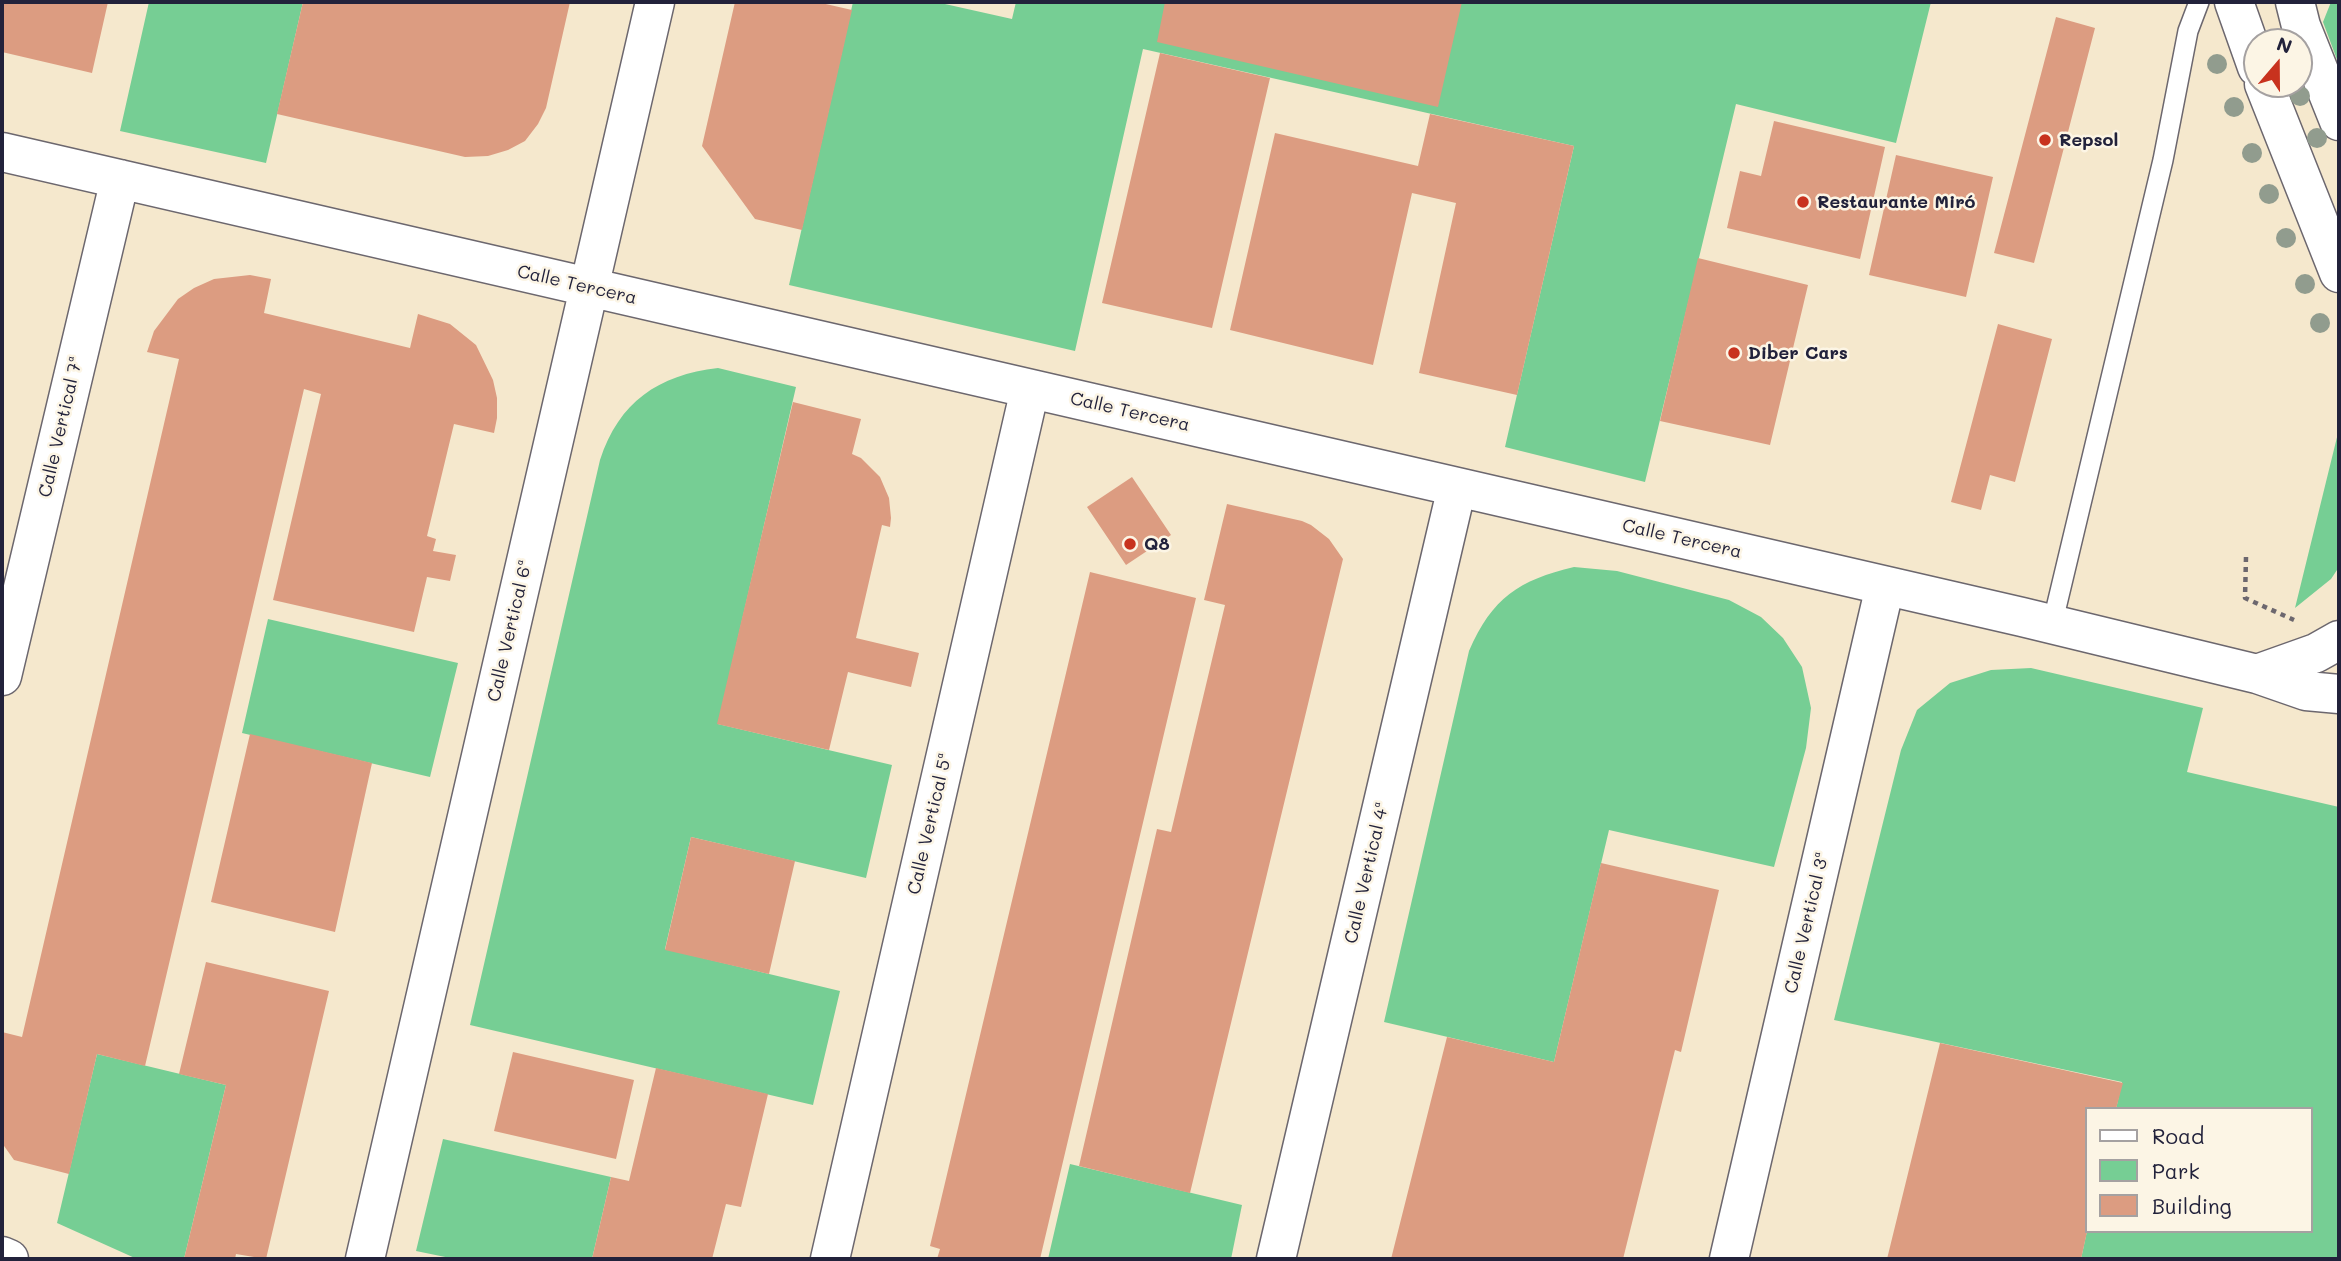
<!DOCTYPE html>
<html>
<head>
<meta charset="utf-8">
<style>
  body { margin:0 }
  #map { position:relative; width:2341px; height:1261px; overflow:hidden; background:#f5e8cd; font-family:Mali,sans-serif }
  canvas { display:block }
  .frame { position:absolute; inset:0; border:4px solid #22223b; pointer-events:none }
  .legend { position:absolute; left:2085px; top:1107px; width:228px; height:126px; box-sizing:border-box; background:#fcf5e5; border:2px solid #a5a1a1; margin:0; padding:9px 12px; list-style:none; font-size:21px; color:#22223b }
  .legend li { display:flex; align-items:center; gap:14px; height:35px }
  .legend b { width:35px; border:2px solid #a5a1a1 }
  .north { position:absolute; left:2243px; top:28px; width:70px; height:70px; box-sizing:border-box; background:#fcf5e5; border:2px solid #a5a1a1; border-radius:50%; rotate:20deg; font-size:19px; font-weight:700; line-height:28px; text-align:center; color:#22223b }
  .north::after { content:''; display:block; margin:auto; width:24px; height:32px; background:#c8321e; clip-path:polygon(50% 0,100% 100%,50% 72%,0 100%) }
</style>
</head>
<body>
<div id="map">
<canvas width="2341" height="1261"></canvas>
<div class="frame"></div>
<ul class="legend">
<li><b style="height:9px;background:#fff"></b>Road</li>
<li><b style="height:19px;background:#76ce94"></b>Park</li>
<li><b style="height:19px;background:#dc9c81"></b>Building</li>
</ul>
<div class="north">N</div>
</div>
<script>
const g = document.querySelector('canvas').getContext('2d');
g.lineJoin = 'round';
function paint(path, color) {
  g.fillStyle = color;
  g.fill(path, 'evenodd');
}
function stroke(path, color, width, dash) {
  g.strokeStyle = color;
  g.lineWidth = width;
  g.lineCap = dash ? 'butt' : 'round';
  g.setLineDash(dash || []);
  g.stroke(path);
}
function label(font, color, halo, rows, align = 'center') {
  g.font = font + ' Mali,sans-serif';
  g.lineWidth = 5;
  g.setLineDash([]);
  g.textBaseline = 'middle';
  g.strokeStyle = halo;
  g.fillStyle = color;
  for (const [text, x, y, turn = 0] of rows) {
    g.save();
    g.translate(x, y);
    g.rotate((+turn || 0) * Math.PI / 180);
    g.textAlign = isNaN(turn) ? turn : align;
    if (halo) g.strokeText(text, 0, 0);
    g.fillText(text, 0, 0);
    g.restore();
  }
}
paint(new Path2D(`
  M149 2H303L266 163 120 131Z
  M853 2H936L1012 19 1016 2H1931L1896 143 1736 104 1645 482 1505 447 1574 146 1143 49 1075 351 789 285Z
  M2331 2H2339V65L2323 22Z
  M718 368 796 387 718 724 892 765 866 878 691 837 665 949 840 991 813 1105 470 1025 600 460C619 402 658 375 718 368Z
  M2339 429V567L2331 579 2295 608Z
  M1574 567 1617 571 1729 600 1761 617 1783 638 1802 667 1811 708 1806 748 1774 867 1609 830 1554 1062 1384 1022 1469 651C1492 598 1519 580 1574 567Z
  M268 619 458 663 430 777 242 733Z
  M2031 668 2203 708 2187 772 2339 807V1259H2081L2087 1231H2311V1109H2116L2122 1082 1834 1020 1901 750 1917 710 1950 683 1991 670Z
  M97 1054 226 1085 184 1259H137L57 1223Z
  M443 1139 611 1177 592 1259H455L416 1251Z
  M1070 1164 1242 1205 1231 1259H1048Z`), '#76ce94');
paint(new Path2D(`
  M2 2H108L92 73 2 52Z
  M303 2H570L546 108 538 124 525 141 508 150 488 156 465 157 277 114Z
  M735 2H817L852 10 802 230 755 219 702 146Z
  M1165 2H1462L1438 107 1157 42Z
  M2056 17 2095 28 2034 263 1994 253Z
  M1160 53 1270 78 1212 328 1102 303Z
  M1430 114 1574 146 1517 395 1419 373 1456 203 1412 193 1373 365 1230 330 1275 133 1418 166Z
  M1774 121 1885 147 1860 259 1727 228 1740 171 1761 176Z
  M1896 155 1993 177 1966 297 1869 275Z
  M1698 258 1808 285 1770 445 1660 421Z
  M250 275 271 279 264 313 410 348 418 314 450 324 476 345 493 380 497 398V418L494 433 454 424 427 536 436 539 433 551 456 555 450 581 427 577 414 632 273 600 321 394 304 389 145 1066 97 1054 69 1174 14 1160 2 1143V1032L22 1037 179 359 147 352 154 331 178 299 194 288 214 279Z
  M1998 324 2052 339 2015 482 1990 475 1981 510 1951 502Z
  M793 402 861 419 852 454 861 458 880 477 889 498 891 518 890 527 882 525 856 638 919 653 911 687 848 672 829 750 717 724Z
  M1132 477 1171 535 1126 565 1087 507Z
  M1227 504 1302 521 1311 525 1329 539 1343 559 1190 1193 1079 1166 1157 829 1171 832 1225 605 1204 600Z
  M1090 572 1196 598 1040 1259H937L940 1249 930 1246Z
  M250 734 372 763 335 932 211 902Z
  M691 837 795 861 769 974 665 950Z
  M1601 863 1719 890 1681 1052 1675 1050 1623 1259H1391L1447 1037 1554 1062Z
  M206 962 329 991 266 1259 236 1254 235 1259H184L226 1085 179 1074Z
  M1940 1043 2123 1083 2116 1109H2087V1232L2081 1259H1887Z
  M513 1052 634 1080 616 1159 494 1131Z
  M656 1068 768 1094 741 1207 726 1204 712 1259H592L611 1177 629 1181Z`), '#dc9c81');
const service = new Path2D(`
  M2052 625 2163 160 2188 31 2199 2`);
const minor = new Path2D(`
  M2 152 2022 617 2257 674 2306 691 2339 694
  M2257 674 2316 653 2339 640
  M2 676 120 179
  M2 1256 9 1259
  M365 1259 655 2
  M830 1259 1030 389
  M1276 1259 1457 487
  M1729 1259 1885 586`);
const primary = new Path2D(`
  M2234 2 2257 67
  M2295 2 2301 26 2339 121
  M2264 84 2339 273`);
stroke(service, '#6c676e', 22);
stroke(minor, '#6c676e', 41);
stroke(primary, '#6c676e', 41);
stroke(new Path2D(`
  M2246 557 2245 598 2294 620`), '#6c676e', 4.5, [5, 5]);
stroke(service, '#fff', 19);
stroke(minor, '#fff', 38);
stroke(primary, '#fff', 38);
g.fillStyle = '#919c8e';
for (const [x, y] of [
  [2217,64],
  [2300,96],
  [2234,107],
  [2317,138],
  [2252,153],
  [2269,194],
  [2286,238],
  [2305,284],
  [2320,323]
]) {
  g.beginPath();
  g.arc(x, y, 10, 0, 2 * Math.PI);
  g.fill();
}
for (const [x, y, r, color] of [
  [2045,140,7,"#c8321e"],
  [1803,202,7,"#c8321e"],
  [1734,353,7,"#c8321e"],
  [1130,544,7,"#c8321e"]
]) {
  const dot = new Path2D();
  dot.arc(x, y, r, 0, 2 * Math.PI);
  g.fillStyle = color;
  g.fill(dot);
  stroke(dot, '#fcf5e5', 2.5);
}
label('bold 18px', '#22223b', '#fcf5e5', [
  ["Repsol",2059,140],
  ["Restaurante Miró",1817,202],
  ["Diber Cars",1748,353],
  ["Q8",1144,544]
], 'left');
label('18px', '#22223b', '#fcf5e5', [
  ["Calle Tercera",577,285,13],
  ["Calle Tercera",1130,412,13],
  ["Calle Vertical 7ª",61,427,-77],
  ["Calle Tercera",1682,539,13],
  ["Calle Vertical 6ª",510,631,-77],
  ["Calle Vertical 5ª",930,824,-77],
  ["Calle Vertical 4ª",1367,873,-77],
  ["Calle Vertical 3ª",1807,923,-77]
]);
</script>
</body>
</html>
